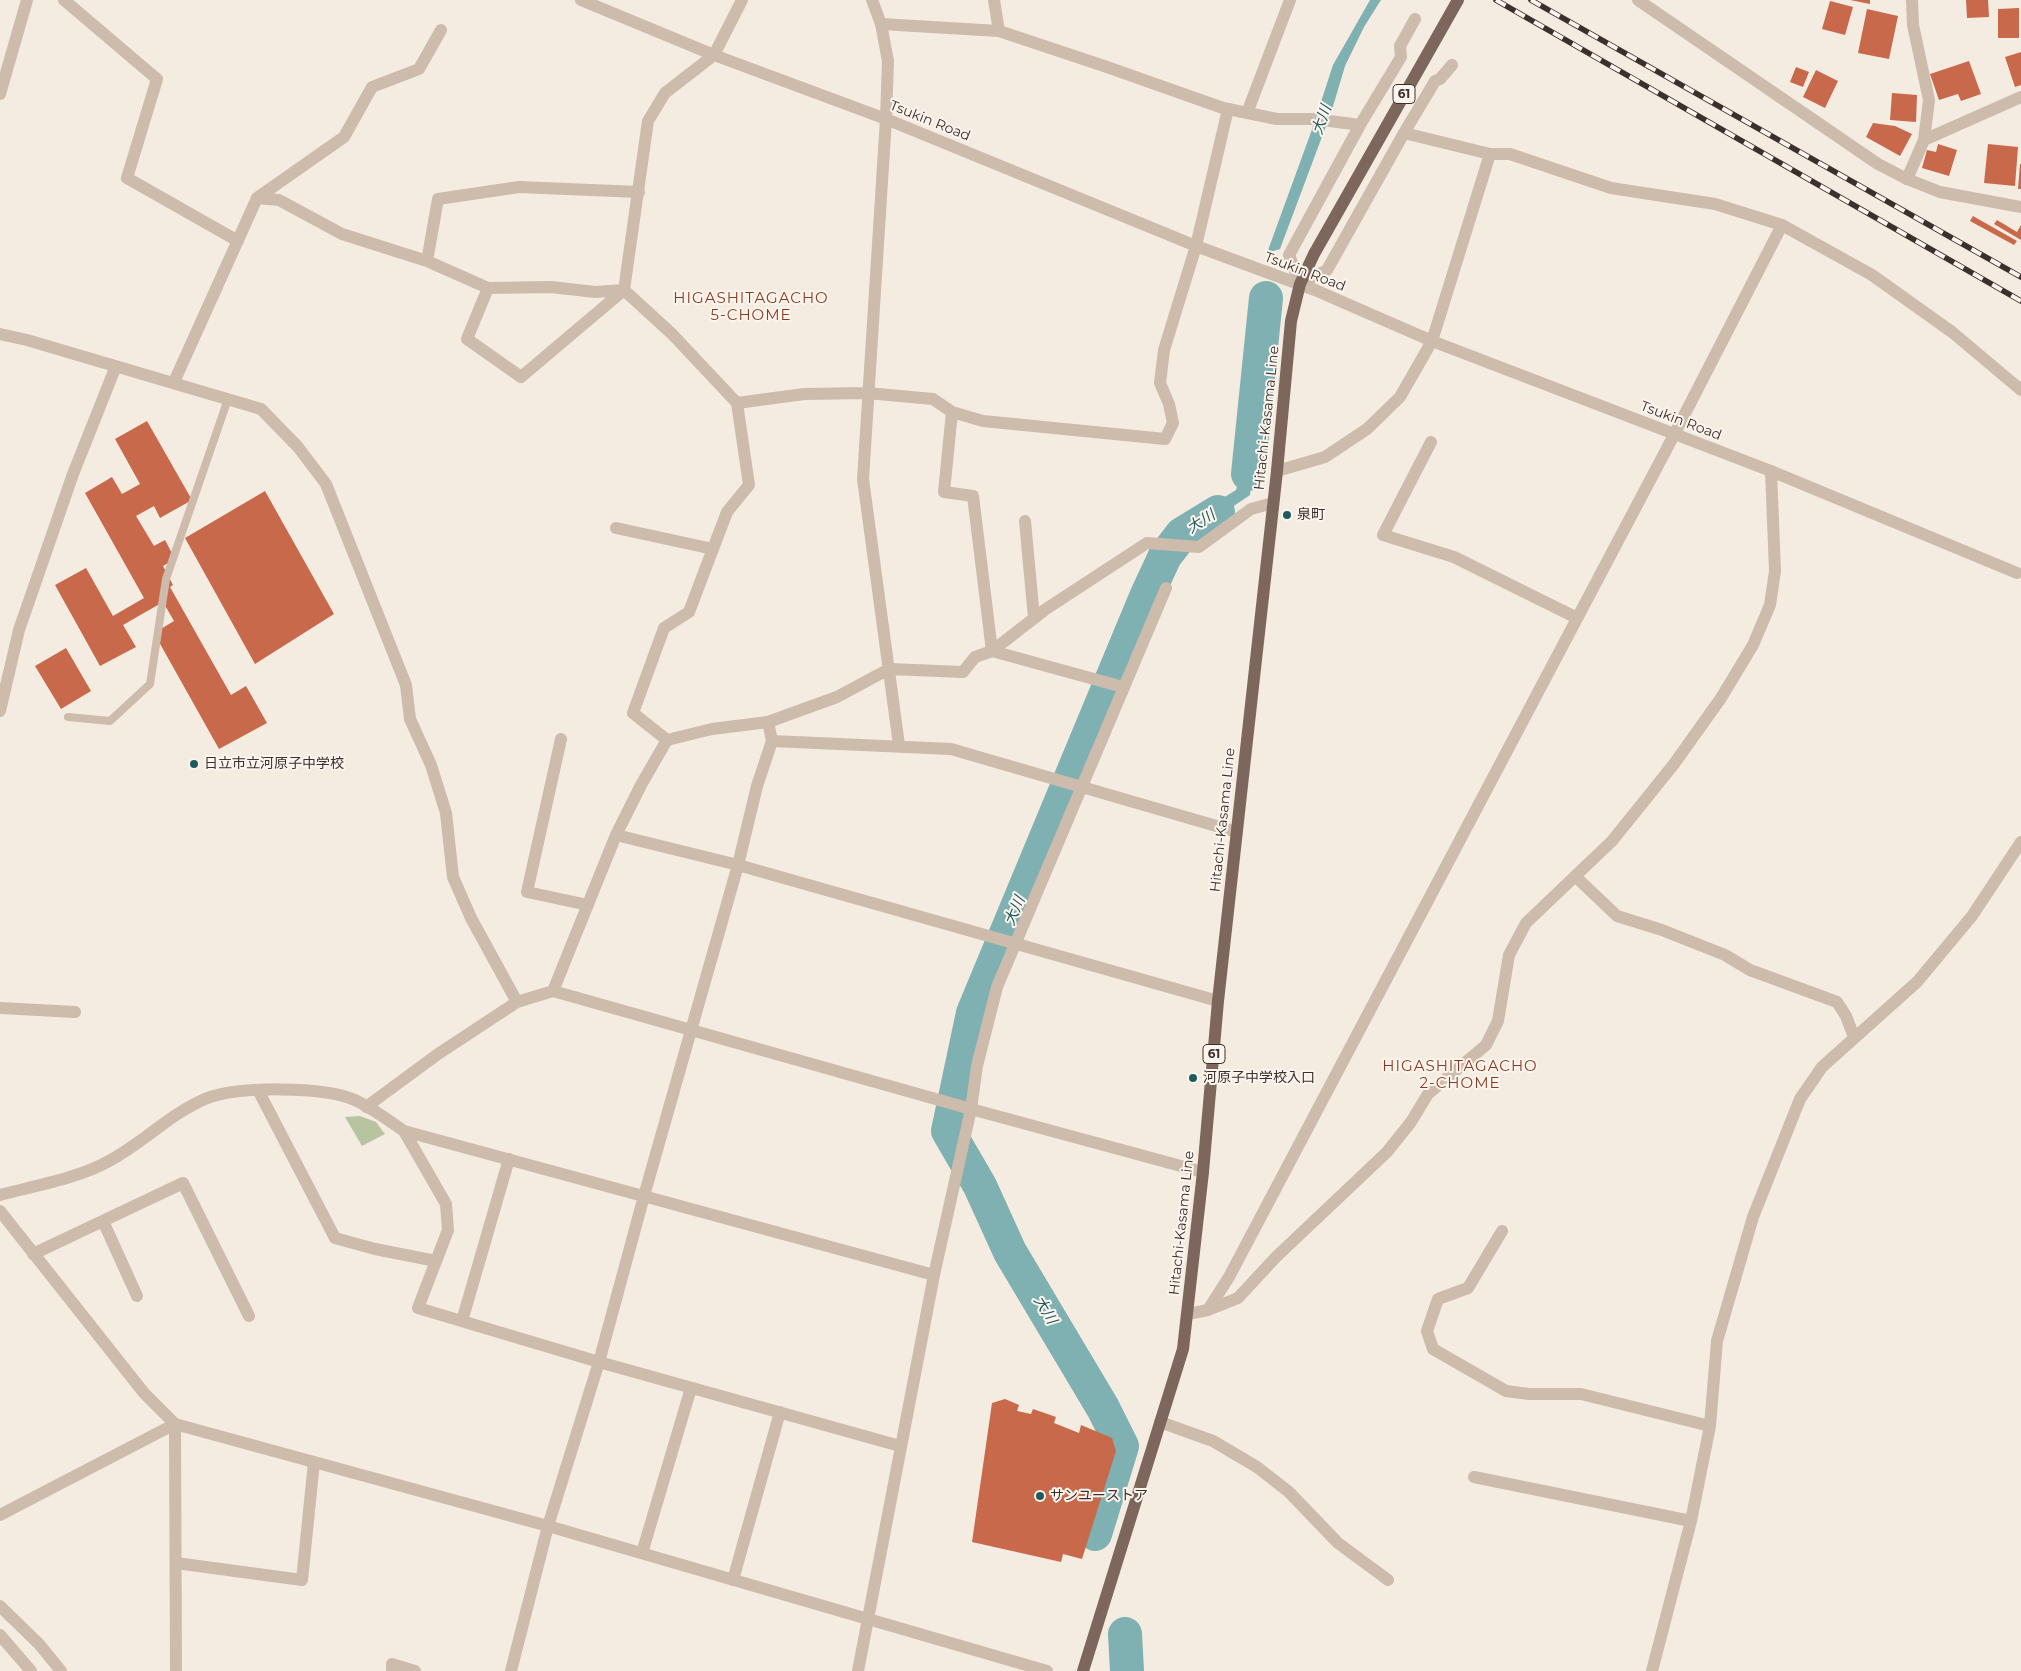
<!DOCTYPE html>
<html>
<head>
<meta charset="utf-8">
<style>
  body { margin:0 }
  canvas { display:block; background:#f4ebe1 }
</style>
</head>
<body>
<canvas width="2021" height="1671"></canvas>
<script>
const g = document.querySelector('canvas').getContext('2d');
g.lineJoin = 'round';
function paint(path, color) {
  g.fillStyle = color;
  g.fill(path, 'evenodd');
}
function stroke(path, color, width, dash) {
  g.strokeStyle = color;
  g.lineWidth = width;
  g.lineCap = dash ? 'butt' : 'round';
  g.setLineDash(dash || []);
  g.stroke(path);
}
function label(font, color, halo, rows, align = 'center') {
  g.font = font + ' Montserrat,"Noto Sans JP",sans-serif';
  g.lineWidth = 4;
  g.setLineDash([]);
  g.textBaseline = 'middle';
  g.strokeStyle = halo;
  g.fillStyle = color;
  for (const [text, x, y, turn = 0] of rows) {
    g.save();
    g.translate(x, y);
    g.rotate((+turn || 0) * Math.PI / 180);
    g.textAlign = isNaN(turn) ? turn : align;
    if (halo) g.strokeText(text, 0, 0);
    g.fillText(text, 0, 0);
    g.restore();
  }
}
paint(new Path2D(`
  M360 1116 376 1122 385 1134 362 1146 345 1117Z`), '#b8c4a0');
paint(new Path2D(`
  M1370 0H1381L1364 27 1345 66 1331 113 1318 111 1333 65Z
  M1314 124 1326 126 1280 249 1267 253Z
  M1258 298 1270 300 1260 420 1246 418Z
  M1247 429 1258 430 1250 495 1204 526 1191 539 1174 537 1197 514 1236 490 1241 474Z
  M1164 553 1180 555 1165 573 1118 678 1106 675 1155 564Z`), '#7fb0b2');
stroke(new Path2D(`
  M1248 474 1266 298
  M1095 1534 1122 1446 1103 1408 1010 1252 980 1186 948 1131 973 1013 1146 597 1165 556 1182 534 1218 512
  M1125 1634 1127 1671`), '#7fb0b2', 34);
paint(new Path2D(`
  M1850 0H1870V4Z
  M1966 0H1988L1989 17 1967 18Z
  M1830 1 1853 7 1845 35 1822 29Z
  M2019 8V38H1998V9Z
  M1867 9 1898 16 1889 59 1858 53Z
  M2021 52V85L2015 87 2005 57Z
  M1969 61 1981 94 1961 101 1958 94 1939 100 1930 74Z
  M1796 67 1809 72 1803 87 1790 82Z
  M1816 70 1838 81 1825 108 1803 97Z
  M1892 93 1917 95 1916 122 1890 120Z
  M1873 123 1895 126 1912 134 1900 156 1866 137Z
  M1938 144 1957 150 1949 176 1922 168 1927 150 1936 152Z
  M1988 144 2018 147 2015 186 1984 183Z
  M2020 164H2021V189H2018Z
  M1973 216 2017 241 2014 245 1970 221Z
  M1997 220 2017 232 2021 225V240L1994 224Z
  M147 421 192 500 160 518 154 506 136 516 154 546 165 540 175 559 163 566 173 585 170 587 231 695 246 686 267 723 219 749 154 633 174 621 163 602 123 625 136 647 100 666 55 585 86 568 113 616 144 598 85 493 112 477 122 494 140 484 115 439Z
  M265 491 334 614 255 664 185 538Z
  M66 648 91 691 61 709 35 666Z
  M1005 1399 1019 1405 1017 1411 1031 1414 1033 1409 1056 1417 1054 1423 1079 1433 1081 1425 1112 1438 1116 1451 1082 1559 1063 1554 1061 1562 972 1542 992 1403Z`), '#c8694b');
stroke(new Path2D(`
  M68 717 110 721 150 684 166 579 228 399`), '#cdbbac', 8);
stroke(new Path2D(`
  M64 0 157 79 127 178 238 241
  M872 0 881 24 999 31 994 0
  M881 24 888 61 886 119 863 479 899 745
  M999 31 1107 67 1223 108 1277 119H1315L1360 125 1289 255 1300 284 1327 270 1404 133 1490 154H1510L1611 188 1715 204 1782 225 1872 275 1952 332 2021 390
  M1247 113 1290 0
  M1360 125 1401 57 1400 46 1415 19
  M1404 133 1435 81 1440 79 1452 65
  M1924 140 2021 97
  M1907 179 1924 140 1929 100 1913 25 1912 0
  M257 198 279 200 342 234 427 261 488 288 551 287 595 292 624 290 672 334 737 403 749 485 727 512 689 612 664 628 633 713 667 740 712 729 768 722 837 697 889 669 963 672 975 657 992 651 1046 609 1147 543 1199 547 1251 509 1273 503
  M427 261 438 199 519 187 639 192
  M488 288 467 339 521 377 624 290 648 121 665 93 714 55 742 0
  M0 334 27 340 261 409 298 447 326 484 406 685 410 719 431 765 446 813 453 877 471 918 517 1002
  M174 382 257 198 344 137 372 87 419 69 441 30
  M737 403 804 394 867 393 933 399 952 412 983 421 1165 439 1173 423 1169 404 1160 383 1164 350 1196 246 1228 109
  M952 412 944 492 973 496 992 651 1123 687
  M1431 442 1383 535 1454 557 1577 618
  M1277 471 1325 457 1367 429 1400 397 1432 341 1490 154
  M1025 521 1034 618
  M616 528 713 549
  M0 711 19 630 73 474 116 366
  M561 739 527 892 588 905
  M772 741 951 749 1237 832
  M616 835 738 865 1218 1001
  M1575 876 1617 916 1662 930 1725 955 1750 970 1837 1002 1846 1016 1854 1037
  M553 991 616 835 641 785 667 740
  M0 1008 75 1012
  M258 1090 335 1238 375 1249 436 1261
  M366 1107 438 1054 517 1002 553 991 971 1109 1203 1172
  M404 1131 446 1204 448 1230 418 1308 599 1362 900 1446
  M0 1195C34 1186 79 1178 109 1161 143 1143 170 1114 205 1099 237 1086 324 1086 355 1100 372 1108 388 1120 404 1131L934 1275
  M103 1221 137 1296
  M1502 1231 1468 1288 1438 1299 1427 1331 1433 1349 1506 1391 1529 1394H1581L1710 1426
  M33 1254 183 1183 249 1316
  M1208 1310 1238 1298 1276 1257 1387 1152 1411 1122 1428 1094 1486 1045 1498 1021 1509 955 1526 923 1612 841 1674 764 1721 698 1753 645 1770 605 1775 571 1771 471
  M462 1321 509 1159
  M1160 1422 1213 1441 1257 1467 1289 1492 1338 1543 1388 1580
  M1474 1477 1691 1521
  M0 1515 175 1424 176 1671
  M642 1553 691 1388
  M176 1563 302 1580 314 1462
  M733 1580 780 1412
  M0 1606 39 1644 61 1671
  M0 1635 31 1671
  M392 1671V1664L415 1671
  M511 1671 548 1526 599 1362 644 1196 738 865 757 786 772 741 768 722
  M858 1671 934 1275 971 1109 977 1066 997 987 1166 588
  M1652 1671 1691 1521 1710 1426 1717 1341 1753 1217 1800 1099 1822 1067 1917 982 1972 916 2021 842`), '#cdbbac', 12);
stroke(new Path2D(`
  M581 0 714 55 886 119 1196 246 1315 290 1432 341 1771 471 2017 573
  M1638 0 1878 164 1907 179 1940 192 2021 207
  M0 94 27 0
  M0 1211 144 1393 175 1424 548 1526 1047 1671
  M1188 1314 1208 1310 1229 1277 1674 435 1782 225`), '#cdbbac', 12);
stroke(new Path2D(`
  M1083 1671 1183 1349 1203 1172 1218 1001 1277 471 1291 321 1300 284 1314 254 1458 0`), '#7d675c', 12);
const rail = new Path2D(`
  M1496 0 2021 301
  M1531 0 2021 277`);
stroke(rail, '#3b302b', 5.5);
stroke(rail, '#fbf5ee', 4, [11]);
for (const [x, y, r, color] of [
  [1287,515,5,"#1f5a5e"],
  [194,764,5,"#1f5a5e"],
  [1193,1078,5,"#1f5a5e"],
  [1040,1496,5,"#1f5a5e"]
]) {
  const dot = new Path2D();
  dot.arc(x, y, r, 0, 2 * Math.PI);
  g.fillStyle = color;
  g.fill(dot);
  stroke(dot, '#fbf5ee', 2);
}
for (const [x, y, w] of [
  [1404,94,22],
  [1214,1054,22]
]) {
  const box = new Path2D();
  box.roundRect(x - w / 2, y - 9.5, w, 19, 4);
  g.fillStyle = '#fbf5ee';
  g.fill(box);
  stroke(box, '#3b302b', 1);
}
label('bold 12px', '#3b302b', null, [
  ["61",1404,94],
  ["61",1214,1054]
]);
label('14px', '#3b302b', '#fbf5ee', [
  ["Tsukin Road",930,121,22],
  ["Tsukin Road",1305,272,21],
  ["Hitachi-Kasama Line",1267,418,-84],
  ["Tsukin Road",1681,421,21],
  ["Hitachi-Kasama Line",1223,820,-84],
  ["Hitachi-Kasama Line",1182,1223,-84]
]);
label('14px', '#3b302b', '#fbf5ee', [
  ["泉町",1297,515],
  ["日立市立河原子中学校",204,764],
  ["河原子中学校入口",1203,1078],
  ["サンユーストア",1050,1496]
], 'left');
label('italic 15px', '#1f5a5e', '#fbf5ee', [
  ["大川",1322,120,-71],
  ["大川",1201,522,-33],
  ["大川",1015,911,-67],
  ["大川",1045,1310,59]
]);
g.letterSpacing = '1px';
label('15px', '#8c3b22', '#fbf5ee', [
  ["HIGASHITAGACHO",751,299],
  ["5-CHOME",751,316],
  ["HIGASHITAGACHO",1460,1067],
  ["2-CHOME",1460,1084]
]);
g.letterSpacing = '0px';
</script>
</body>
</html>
